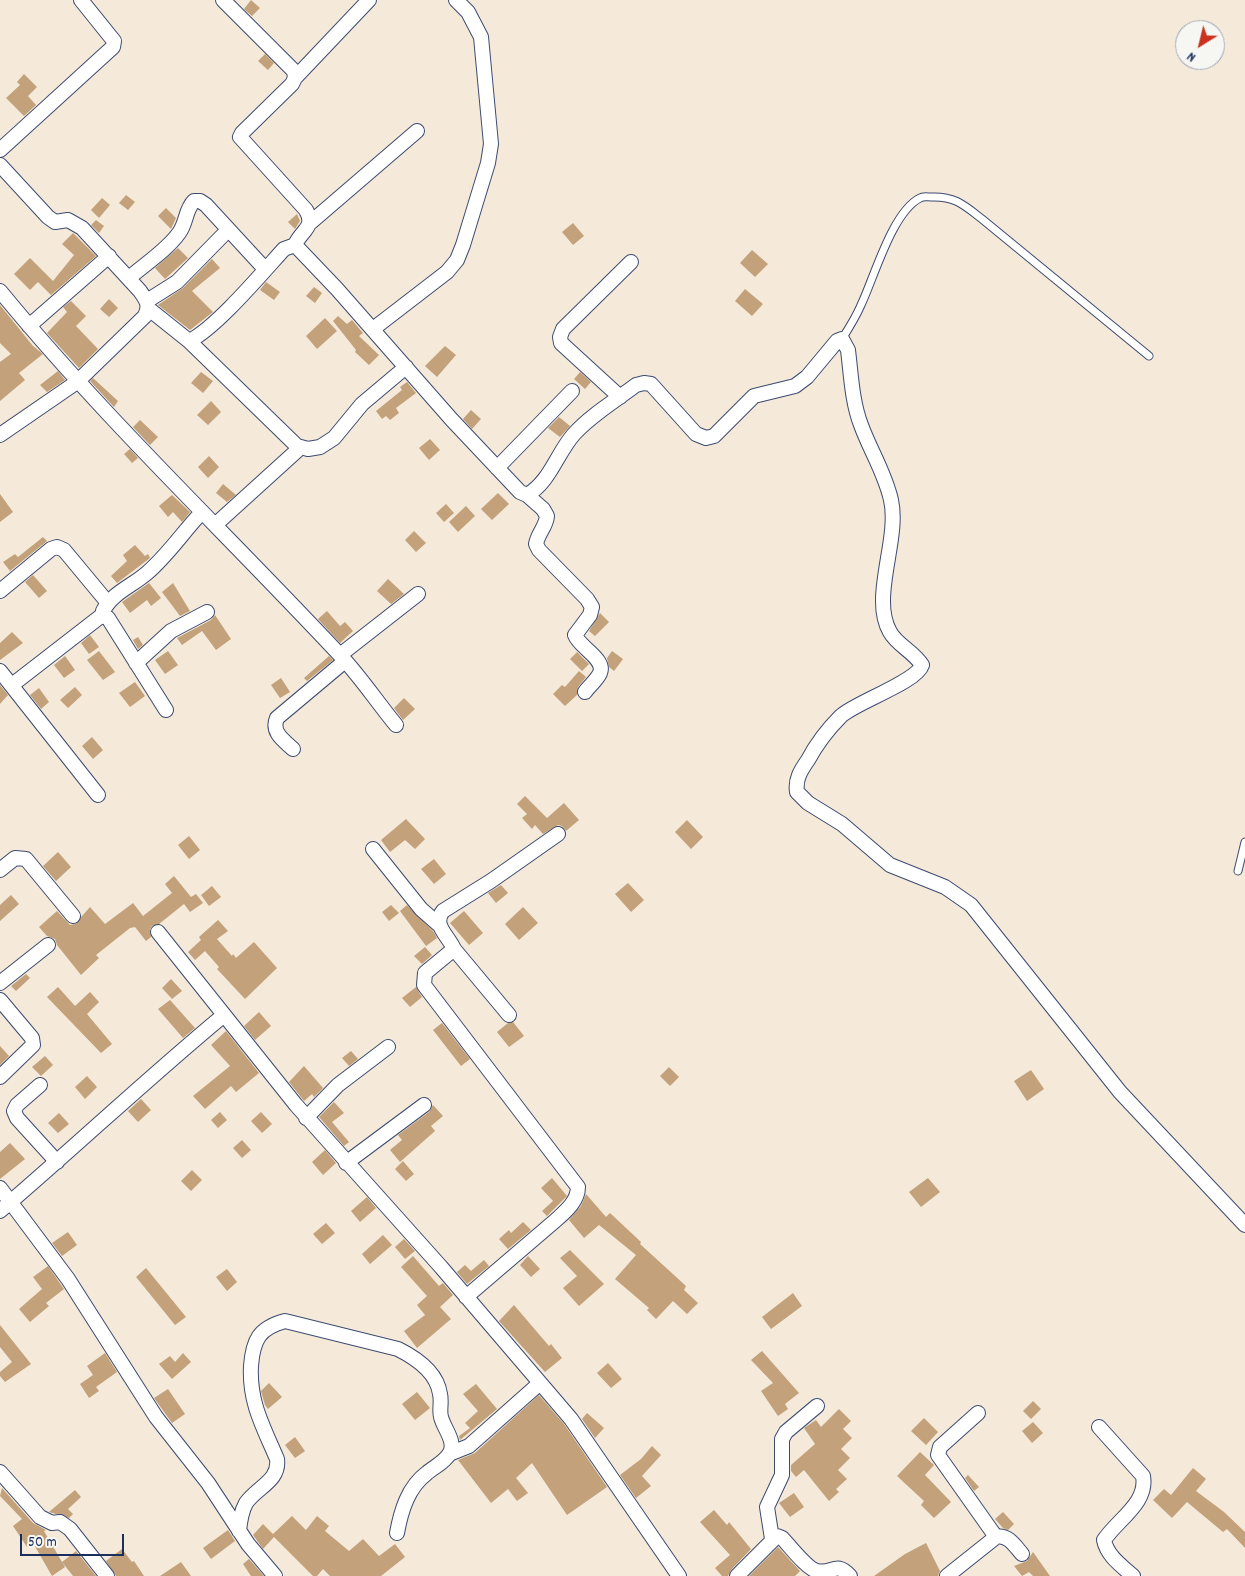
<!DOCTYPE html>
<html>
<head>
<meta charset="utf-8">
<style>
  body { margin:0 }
  #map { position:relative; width:1245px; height:1576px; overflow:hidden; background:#f5e9d9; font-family:Dekko,sans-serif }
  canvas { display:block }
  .north { position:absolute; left:1175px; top:20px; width:50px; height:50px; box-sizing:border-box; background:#f6f6f2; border:1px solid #9ea6b7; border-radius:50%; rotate:216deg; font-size:14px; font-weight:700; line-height:20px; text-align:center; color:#1b2f5e }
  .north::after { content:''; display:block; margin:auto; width:18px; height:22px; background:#c8321e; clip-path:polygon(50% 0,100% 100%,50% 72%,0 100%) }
  .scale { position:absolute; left:20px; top:1534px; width:104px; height:22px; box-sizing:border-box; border:2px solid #1b2f5e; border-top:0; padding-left:6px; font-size:15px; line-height:18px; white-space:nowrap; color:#1b2f5e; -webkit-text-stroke:4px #f6f6f2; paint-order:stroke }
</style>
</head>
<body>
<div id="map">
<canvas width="1245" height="1576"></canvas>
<div class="north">N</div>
<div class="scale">50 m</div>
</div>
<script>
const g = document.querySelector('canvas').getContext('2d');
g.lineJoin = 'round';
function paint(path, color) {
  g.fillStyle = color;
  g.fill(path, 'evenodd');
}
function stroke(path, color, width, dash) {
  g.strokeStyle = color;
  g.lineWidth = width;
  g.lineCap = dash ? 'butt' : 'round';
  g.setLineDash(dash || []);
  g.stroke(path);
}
paint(new Path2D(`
  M251 0 260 8 252 16 244 9Z
  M265 54 274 63 268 70 258 61Z
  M24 74 37 87 28 96 36 105 24 116 6 98 20 85 17 82Z
  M126 195 135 202 128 210 119 203Z
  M102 198 110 205 99 218 91 210Z
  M166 208 176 218 171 229 158 216Z
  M297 214 300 221 295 229 288 222Z
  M96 220 104 226 99 233 91 225Z
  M573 223 584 236 573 245 562 232Z
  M73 233 96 256 51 295 38 282 30 290 14 274 30 258 53 281 74 255 62 244Z
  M178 248 188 258 165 279 155 268Z
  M752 250 768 264 755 277 740 263Z
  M212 259 220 268 192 291 213 312 190 330 158 305 183 288Z
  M266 282 280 292 274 300 260 290Z
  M314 287 322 293 315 303 306 296Z
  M745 289 763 304 752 316 735 301Z
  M109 299 118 308 109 317 100 309Z
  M71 301 86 316 76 326 98 349 79 368 47 333 67 312 63 307Z
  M0 305 33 346 43 354 19 373 25 380 0 401V362L11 354 0 343Z
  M338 316 347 324 352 320 363 333 359 336 379 355 369 365 355 352 356 350 333 321Z
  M325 318 337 331 317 349 306 336Z
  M445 346 456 355 437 377 425 366Z
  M58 371 65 380 47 392 40 385Z
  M201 372 213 381 203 393 191 383Z
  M580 372 591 382 585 389 574 379Z
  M93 378 118 401 114 407 90 381Z
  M407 382 416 393 396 408 399 413 390 420 386 416 382 419 376 411 402 390 400 387Z
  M211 401 221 412 208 425 197 415Z
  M471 410 481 419 472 429 463 419Z
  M559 417 570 426 560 437 548 428Z
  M140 420 158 437 150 445 133 427Z
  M430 439 440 450 429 460 419 448Z
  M130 449 138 458 132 463 124 454Z
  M209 456 219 467 208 478 198 467Z
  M223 484 236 495 227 502 216 493Z
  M498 493 509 504 492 520 481 509Z
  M0 494 13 512 0 522Z
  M172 495 190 512 182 522 173 512 168 517 159 506Z
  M446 504 454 513 444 522 436 513Z
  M466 506 475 516 458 532 449 522Z
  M414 531 426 543 416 552 405 540Z
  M43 537 47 541 10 571 3 562 15 554 18 557Z
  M135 545 145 556 148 554 150 558 117 583 111 576 127 561 123 555Z
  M33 575 47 591 39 598 25 582Z
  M388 579 404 594 391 604 377 591Z
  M149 583 161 598 151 606 147 600 130 613 122 602Z
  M173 583 190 611 180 616 162 592Z
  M327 611 340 626 345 622 353 631 340 643 318 619Z
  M600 613 609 622 595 636 589 631Z
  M215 615 231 639 216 650 202 631 182 645 177 638 211 620Z
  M12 632 23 643 0 660V643Z
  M90 635 99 647 89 654 81 643Z
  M138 637 143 645 138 649 133 640Z
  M99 651 115 672 103 680 87 660Z
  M168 651 178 665 165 674 155 660Z
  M612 651 623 659 614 671 609 667 607 658Z
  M577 652 589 664 582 671 570 659Z
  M65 656 75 670 64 678 54 665Z
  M329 656 333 660 307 681 304 678Z
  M579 671 586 677 578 687 577 695 565 706 553 694 562 685 565 687Z
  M281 678 290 692 280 698 271 685Z
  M135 682 145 696 130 707 119 693Z
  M0 685 8 695 0 704Z
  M75 687 82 695 68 708 60 700Z
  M39 688 49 702 41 709 30 695Z
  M404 698 415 709 403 720 394 708Z
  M92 737 103 750 93 759 82 746Z
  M525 796 547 818 564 803 579 820 566 831 562 826 558 825 543 834 535 825 532 829 522 818 527 814 517 804Z
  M406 819 425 839 415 849 405 840 390 852 381 840Z
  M687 820 703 837 691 849 675 832Z
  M189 836 200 850 189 859 178 845Z
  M58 852 71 867 56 881 43 866Z
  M434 859 446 874 434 884 421 869Z
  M174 876 191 897 196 894 203 903 190 912 184 904 159 924 152 926 150 929 151 937 146 941 135 927 130 928 96 955 99 958 81 975 57 945 55 939 47 936 39 927 57 911 70 925 75 924 90 907 105 924 133 903 143 916 172 893 165 884Z
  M628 883 644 900 631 912 615 894Z
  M501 885 508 893 496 903 488 893Z
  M212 886 221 897 209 906 201 895Z
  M11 895 19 904 0 921V905Z
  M391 905 399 913 389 921 382 912Z
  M407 905 433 931 437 938 426 946 400 911Z
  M523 907 538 923 519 940 505 924Z
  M464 911 483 933 469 945 450 923Z
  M218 920 228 931 217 939 232 956 233 954 236 958 254 942 277 968 245 999 217 969 219 967 205 951 195 960 188 952 201 940 199 937Z
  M425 947 432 955 422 964 414 956Z
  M26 974 30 978 16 991 11 986Z
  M171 979 182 991 172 999 162 988Z
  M58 987 75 1006 90 992 99 1002 87 1014 112 1044 101 1053 47 997Z
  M416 987 422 997 410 1007 402 998Z
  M170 1000 195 1028 183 1038 158 1009Z
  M259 1012 271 1026 255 1040 244 1026Z
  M513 1022 524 1036 509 1047 497 1032 508 1023Z
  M442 1023 470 1059 461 1066 433 1030Z
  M226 1031 259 1073 236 1092 231 1086 205 1109 193 1096 230 1066 211 1045Z
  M0 1046 9 1056 0 1065Z
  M351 1051 358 1059 349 1066 342 1058Z
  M45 1056 53 1065 41 1076 32 1067Z
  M304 1066 323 1088 314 1097 312 1094 304 1101 289 1082Z
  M669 1067 679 1077 670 1086 660 1076Z
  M1031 1070 1044 1089 1027 1101 1014 1081Z
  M87 1076 97 1087 85 1099 75 1087Z
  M141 1099 151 1110 138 1122 128 1111Z
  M334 1102 344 1113 332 1122 349 1142 344 1146 319 1117Z
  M433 1105 443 1116 431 1126 435 1131 400 1162 390 1150 402 1140 398 1135 429 1112Z
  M220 1112 227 1120 218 1128 211 1120Z
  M261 1112 272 1124 262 1133 251 1121Z
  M59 1113 69 1124 58 1133 48 1123Z
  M242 1140 251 1150 242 1158 233 1148Z
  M10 1143 25 1159 0 1179V1152Z
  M325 1150 336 1163 323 1175 312 1162Z
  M403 1161 414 1174 406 1181 395 1169Z
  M192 1170 202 1180 191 1191 181 1181Z
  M552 1178 567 1196 547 1216 542 1211 553 1201 541 1188Z
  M928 1178 940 1192 921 1207 909 1192Z
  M586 1194 606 1217 610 1213 641 1242 640 1244 686 1286 684 1290 698 1303 687 1314 673 1301 656 1319 647 1310 649 1308 615 1279 636 1255 599 1225 584 1238 569 1220 581 1206Z
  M367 1197 376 1208 360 1222 351 1211Z
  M523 1222 531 1230 508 1249 499 1239 509 1230 511 1233Z
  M326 1223 335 1233 322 1244 313 1234Z
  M68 1232 77 1245 62 1256 52 1243Z
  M383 1235 392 1245 370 1264 362 1254Z
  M404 1239 415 1251 405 1259 395 1247Z
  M570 1250 604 1284 579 1306 563 1288 577 1276 560 1258Z
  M413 1256 439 1286 443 1283 453 1295 440 1307 451 1319 417 1348 404 1331 425 1315 417 1305 427 1296 401 1267Z
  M528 1256 540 1269 531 1277 520 1265Z
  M484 1260 489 1266 467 1284 457 1272 465 1265 471 1271Z
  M48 1266 64 1289 46 1303 49 1306 30 1322 19 1309 42 1289 33 1277Z
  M146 1268 186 1317 175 1325 136 1277Z
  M227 1269 237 1282 227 1291 216 1277Z
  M793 1293 802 1306 771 1329 762 1317Z
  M514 1305 549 1346 551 1344 562 1358 545 1372 499 1321Z
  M0 1325 31 1364 5 1382 0 1376V1372L12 1362 0 1347Z
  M762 1351 799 1393 785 1404 788 1409 778 1416 761 1391 773 1383 751 1360Z
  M105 1353 117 1372 96 1387 99 1391 89 1398 80 1384 93 1375 87 1366Z
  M183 1353 191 1362 172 1379 159 1364 170 1356 175 1362Z
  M608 1363 622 1379 611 1388 597 1373Z
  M269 1383 282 1397 268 1409 265 1405 261 1391Z
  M476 1384 497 1409 460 1440 459 1436 470 1428 465 1423 478 1411 463 1394Z
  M168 1389 185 1414 172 1423 154 1398Z
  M417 1392 430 1408 415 1420 402 1404Z
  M539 1395 564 1424 607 1487 567 1515 532 1463 516 1478 528 1493 517 1501 508 1489 491 1503 458 1460 475 1453Z
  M1033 1401 1041 1409 1031 1419 1023 1411Z
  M839 1409 851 1421 843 1429 852 1438 841 1449 850 1458 838 1470 847 1479 836 1489 839 1492 829 1501 804 1470 796 1477 791 1471V1465L815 1444 804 1428 816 1420 821 1427Z
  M587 1413 604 1428 595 1438 582 1419Z
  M924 1418 938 1432 926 1445 911 1431Z
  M1033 1422 1043 1433 1032 1443 1022 1431Z
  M295 1437 305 1451 295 1458 285 1445Z
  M652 1446 661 1455 642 1476 651 1486 636 1498 620 1475 641 1459Z
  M920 1452 934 1465 925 1475 951 1502 934 1518 921 1505 924 1501 897 1476Z
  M1193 1468 1206 1479 1196 1491 1224 1512 1245 1532V1548L1227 1529 1223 1532 1187 1502 1172 1518 1153 1500 1164 1489 1171 1495Z
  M968 1475 979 1487 974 1491 965 1478Z
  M2 1488 33 1523 46 1530 44 1531 62 1562 76 1551 96 1576H73L62 1562 65 1567 52 1576 33 1543 27 1547 13 1526 22 1519 0 1496Z
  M75 1490 81 1497 68 1509 73 1514 69 1518 49 1512Z
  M794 1493 804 1507 790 1517 779 1503Z
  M714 1510 727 1525 729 1522 751 1549 731 1570 728 1576H722L715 1568 730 1555 700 1522Z
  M1003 1512 1014 1524 1008 1530 1003 1528 995 1519Z
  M292 1516 306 1530 317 1516 329 1526 325 1531 349 1551 363 1539 379 1556 395 1544 405 1557 381 1576H330L323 1569 317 1576H313L274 1537 263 1549 253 1535 263 1524 273 1534Z
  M228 1530 235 1541 211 1559 203 1548Z
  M926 1543 940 1571 938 1576H874L905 1554Z
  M778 1547 800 1571 795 1576H749Z
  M122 1549 132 1562 134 1561 144 1576H116L106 1561Z
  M1033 1552 1050 1576H1033L1029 1572 1022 1576 1014 1566 1027 1561Z
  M249 1559 264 1576H251L243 1564Z
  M181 1562 191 1576H160Z`), '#c2a17b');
const service = new Path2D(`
  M842 339C849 328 856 317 861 305 874 278 892 212 920 198 923 196 927 197 931 197 955 196 964 205 982 219L1149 356
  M1238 871 1245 842`);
const minor = new Path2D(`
  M223 0 294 71 295 78 292 84 242 133 240 137 306 210C316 228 301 230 295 245
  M295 78 369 0
  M0 150 113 47 114 41 81 0
  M0 165 48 217 55 222 68 220 82 228 140 291C147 301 150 305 145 316L77 382 0 435
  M310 223 417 131
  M129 278C145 264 167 250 179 233 187 222 185 210 194 201H200L206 205 265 269
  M0 291C105 419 226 533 339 654 360 676 377 702 396 725
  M147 301 177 282 228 230
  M149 309 189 341C215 329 263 272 284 249L295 245 337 289 452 420 520 492 527 495C550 482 557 453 574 434 591 415 615 401 636 385L644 383 651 384 696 434 706 438 714 436 754 396 795 386 807 377 837 341 842 339 848 350C851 374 852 402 861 425 870 450 885 473 891 500 900 539 870 598 890 632 897 645 914 652 922 665 917 682 856 702 841 716 829 728 816 745 808 760 801 770 795 779 797 792L808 803 842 824 890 865 945 887 971 905 1120 1092 1245 1225
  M29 326 109 256
  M373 329 447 272 457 260 463 245 488 163 491 144 481 37 468 12 456 0
  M189 341 297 446 308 449 320 447 334 438 362 404 406 367
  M620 397 561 343 560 337 563 329 631 262
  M497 468 572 391
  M527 495 543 509 547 516C546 527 538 533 536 544L539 550 587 599 592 607 590 615 575 635C579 647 606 659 600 673 597 680 589 686 585 692
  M215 525 301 447
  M0 591 51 549 57 547 64 550 108 603
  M103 611C112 593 132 586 147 573 168 555 183 532 202 512
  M340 655 418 594
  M136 663 171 631 207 612
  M0 671 98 795
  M12 685 101 616 108 618 166 710
  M293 749C283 740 271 732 277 718L345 661
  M373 849 421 909 438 924
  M0 870 15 858 26 859 73 916
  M158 932 296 1105 441 1267 571 1419 679 1576
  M454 949 509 1015
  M0 983 48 945
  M0 1000 32 1038 33 1045 0 1077
  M40 1085 17 1105 14 1111 17 1118 57 1162
  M306 1118 338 1085 388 1047
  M346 1163 424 1105
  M0 1188 68 1279 156 1417 208 1483 248 1544 275 1576
  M0 1211C76 1146 148 1078 224 1015
  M466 1297 556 1220C566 1211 578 1201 578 1187L424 985 425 973 454 949C448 935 432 925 443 911L491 881 558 834
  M978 1413 940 1447 938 1455 996 1537
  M1099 1427 1143 1476C1148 1503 1118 1519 1104 1540 1107 1556 1122 1566 1133 1576
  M449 1454 469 1446 540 1383
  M0 1472 40 1517 52 1523 60 1522 70 1529 107 1576
  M239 1531C240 1521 241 1512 246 1503 257 1487 280 1481 277 1459 263 1426 249 1402 251 1366 253 1340 259 1328 285 1321L398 1349C416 1358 437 1372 440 1394 442 1402 439 1410 441 1417 444 1429 456 1441 450 1453 445 1462 434 1467 427 1473 408 1487 401 1511 397 1533
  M772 1539 767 1507 782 1475V1439L786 1432 817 1406
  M737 1576 777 1536 782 1538C790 1546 807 1569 817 1571 833 1575 835 1560 850 1576
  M947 1576 996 1537C1008 1534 1015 1546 1022 1554`);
stroke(service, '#3c4b70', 9);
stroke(minor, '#3c4b70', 16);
stroke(service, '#fff', 7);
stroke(minor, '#fff', 14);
</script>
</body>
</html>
